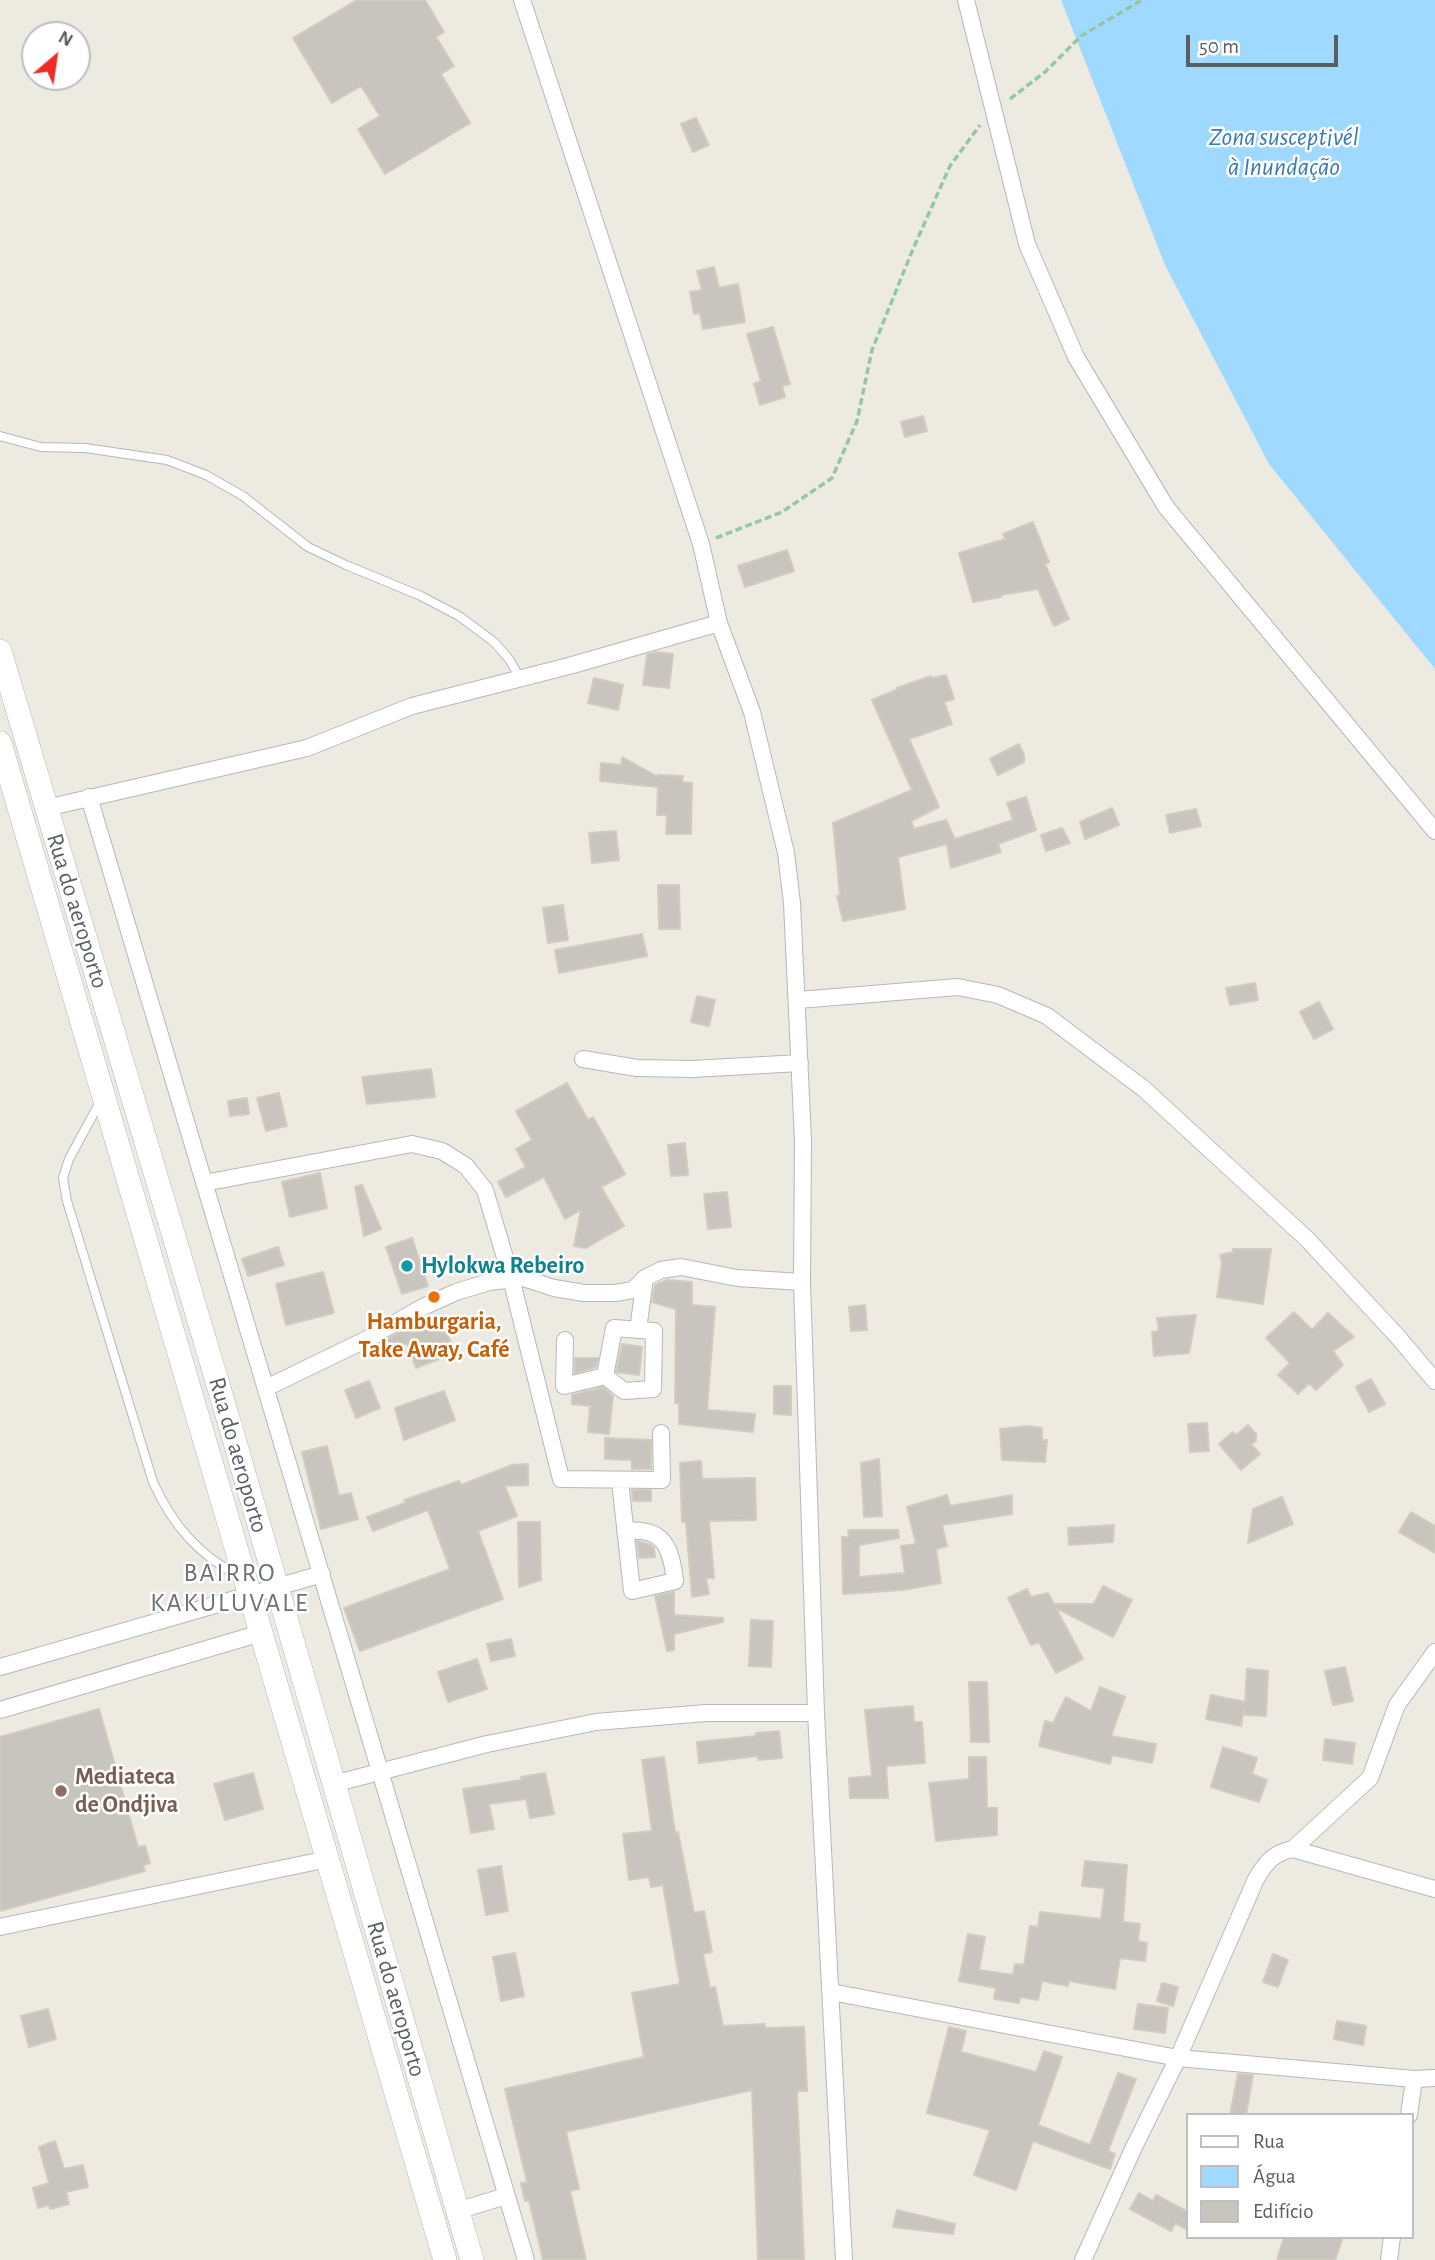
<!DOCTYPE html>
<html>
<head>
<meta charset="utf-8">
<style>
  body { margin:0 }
  #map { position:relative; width:1435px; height:2260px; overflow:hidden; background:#edeae1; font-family:"Alegreya Sans",sans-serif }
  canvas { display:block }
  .legend { position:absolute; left:1186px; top:2113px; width:228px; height:126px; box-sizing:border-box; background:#fff; border:2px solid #bdbfc1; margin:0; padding:9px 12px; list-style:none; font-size:21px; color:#5a5e63 }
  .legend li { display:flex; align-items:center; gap:14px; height:35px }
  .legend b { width:35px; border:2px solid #bdbfc1 }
  .north { position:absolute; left:21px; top:21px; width:70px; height:70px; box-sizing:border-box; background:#fff; border:2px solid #bdbfc1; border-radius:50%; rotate:29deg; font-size:19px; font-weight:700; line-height:28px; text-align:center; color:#5a5e63 }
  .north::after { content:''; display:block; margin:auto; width:24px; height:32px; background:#ef2d25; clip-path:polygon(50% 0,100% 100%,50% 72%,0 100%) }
  .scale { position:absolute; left:1186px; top:35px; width:152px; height:32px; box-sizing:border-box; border:4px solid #5a5e63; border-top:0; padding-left:9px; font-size:21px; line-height:24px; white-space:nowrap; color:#5a5e63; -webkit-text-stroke:5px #fff; paint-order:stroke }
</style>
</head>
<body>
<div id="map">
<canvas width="1435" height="2260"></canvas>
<ul class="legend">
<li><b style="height:9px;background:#fff"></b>Rua</li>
<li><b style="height:19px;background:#9fd9ff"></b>Água</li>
<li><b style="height:19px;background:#c8c5be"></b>Edifício</li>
</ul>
<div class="north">N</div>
<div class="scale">50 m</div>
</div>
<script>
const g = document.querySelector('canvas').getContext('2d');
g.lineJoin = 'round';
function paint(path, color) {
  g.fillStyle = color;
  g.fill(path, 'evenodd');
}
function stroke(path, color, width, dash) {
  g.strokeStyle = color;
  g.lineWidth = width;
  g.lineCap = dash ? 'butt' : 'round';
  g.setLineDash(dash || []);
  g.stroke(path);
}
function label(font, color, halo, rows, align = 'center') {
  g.font = font + ' "Alegreya Sans",sans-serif';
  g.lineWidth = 5;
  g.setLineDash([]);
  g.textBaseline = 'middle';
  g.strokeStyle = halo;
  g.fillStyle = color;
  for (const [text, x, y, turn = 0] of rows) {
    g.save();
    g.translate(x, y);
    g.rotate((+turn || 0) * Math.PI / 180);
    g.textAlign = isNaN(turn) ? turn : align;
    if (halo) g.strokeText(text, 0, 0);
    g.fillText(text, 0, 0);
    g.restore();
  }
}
paint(new Path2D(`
  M1061 0H1435V669L1269 464 1165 265Z`), '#9fd9ff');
const building = new Path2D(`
  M357 0H425L444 32 436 37 454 66 441 74 470 123 385 174 358 129 380 116 361 86 332 103 293 38Z
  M696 118 709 145 693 152 681 124Z
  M714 267 719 288 738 284 745 322 703 329 700 313 694 314 690 292 702 290 697 271Z
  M773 327 790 384 782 386 785 397 760 405 754 384 761 381 747 334Z
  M923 416 927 431 905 437 901 422Z
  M1033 522 1049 562 1045 564 1069 619 1054 626 1038 589 1000 595 1001 597 973 602 959 553 1005 539 1003 534Z
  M787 550 794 571 745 587 738 566Z
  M656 652 673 654 669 688 643 685 647 655Z
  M946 675 954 699 944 702 952 724 909 739 939 807 911 821 914 829 946 820 955 839 1013 820 1007 803 1026 797 1036 830 998 844 1001 852 951 868 947 844 898 857 905 909 843 921 837 896H840L833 823 912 790 872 700 898 689 897 688 931 676 932 678Z
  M594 678 623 685 618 710 588 703Z
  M1019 744 1024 755V762L998 775 990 759Z
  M622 757 658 777V775L683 776 682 782 692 783 691 834H666L667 815H657L658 787 600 781 601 763 621 765Z
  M1112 808 1119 825 1085 839 1080 822Z
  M1196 809 1201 826 1170 833 1166 815Z
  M1062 828 1070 843 1046 851 1041 835Z
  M616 831 619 860 592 863 589 833Z
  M658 885H679L680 929H659Z
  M563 905 568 940 548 943 543 908Z
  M642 934 647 956 559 973 555 950Z
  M1255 983 1258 1000 1230 1005 1226 988Z
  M697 996 715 1000 709 1026 691 1022Z
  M1319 1002 1333 1029 1314 1039 1300 1012Z
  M431 1069 435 1097 367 1104 362 1077Z
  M567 1083 588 1120 593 1117 625 1174 601 1187 624 1226 586 1248 574 1246 581 1210 565 1219 544 1177 506 1197 498 1182 526 1167 516 1149 532 1140 516 1111Z
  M279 1093 287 1126 266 1131 257 1098Z
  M247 1098 249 1114 230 1116 228 1101Z
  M685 1143 688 1175 671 1176 668 1145Z
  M320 1173 327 1208 290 1217 282 1182Z
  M362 1185 381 1229 364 1236 355 1187Z
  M727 1192 731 1227 708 1229 704 1194Z
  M412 1238 428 1286 402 1294 386 1247Z
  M278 1247 284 1265 248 1276 242 1259Z
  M1233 1249H1271L1263 1304 1217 1297 1222 1263 1220 1255 1233 1252Z
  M323 1272 334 1313 286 1325 276 1284Z
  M667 1280 692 1282V1305L715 1307 707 1410 755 1414 753 1432 679 1424V1403H675L676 1309 652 1302 655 1285Z
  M865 1305 867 1330 851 1331 849 1307Z
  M1294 1312 1312 1330 1328 1313 1354 1337 1333 1351 1343 1365 1316 1390 1309 1383 1298 1394 1278 1375 1290 1363 1266 1338Z
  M1196 1315 1189 1353 1154 1356 1152 1332 1159 1331 1157 1318Z
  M441 1317 455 1353 416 1368 407 1343 377 1354 374 1347 410 1326 414 1329V1324Z
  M622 1344 642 1347 639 1375 616 1372Z
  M575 1358H598L596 1367 575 1373Z
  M1371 1379 1385 1404 1369 1412 1356 1387Z
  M369 1381 380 1408 356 1418 345 1390Z
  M774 1386H791V1415L774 1414Z
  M603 1387 613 1396 609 1434 588 1432 590 1406 572 1404V1395Z
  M444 1391 455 1420 404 1440 395 1408Z
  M1207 1423 1209 1451 1190 1452 1188 1424Z
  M1248 1425 1256 1434V1441L1251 1444 1260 1454 1241 1470 1219 1444 1233 1432 1236 1435Z
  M1028 1426 1042 1428V1440H1047L1045 1462 1002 1460 1000 1429Z
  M605 1438 651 1440V1469H632V1460L605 1459Z
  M327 1446 339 1496 351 1493 358 1519 321 1529 302 1452Z
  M879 1459 882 1516 864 1517 861 1463Z
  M701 1461 702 1479 755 1478 756 1520 709 1521 714 1578H706L709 1594 692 1597 686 1522H682L680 1463Z
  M528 1464V1485L505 1486 517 1516 478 1531 503 1599 360 1651 344 1608 450 1569 428 1510 373 1531 367 1517 405 1503 404 1500 459 1481 461 1485 512 1465Z
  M632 1490H651V1501H633Z
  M947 1495 950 1506 1012 1495V1514L942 1525 947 1546 936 1549 941 1583 903 1590 843 1594 842 1537H849L848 1530H898L899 1538 859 1545V1577L905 1573 901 1546 916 1544 907 1507Z
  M1282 1497 1293 1524 1248 1543 1253 1509Z
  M1411 1512 1435 1526V1553L1399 1532Z
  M518 1522H540L541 1580 519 1587Z
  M1114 1525 1113 1542 1069 1545 1068 1528Z
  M637 1541 651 1545 654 1548 655 1557 639 1558Z
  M1103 1586 1132 1600 1113 1637 1056 1608 1083 1659 1056 1673 1039 1642 1031 1645 1008 1598 1027 1589 1031 1597 1048 1593 1054 1604H1094Z
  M674 1592V1615L723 1618V1622L674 1634V1650L667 1651 655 1596Z
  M751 1620 773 1621 771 1667 749 1666Z
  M511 1639 515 1656 491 1661 487 1644Z
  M477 1659 487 1689 448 1702 438 1672Z
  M1345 1667 1353 1701 1333 1705 1325 1671Z
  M1247 1669 1268 1671 1266 1716 1244 1715V1708L1241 1726 1206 1719 1211 1695 1245 1702Z
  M969 1682H987L989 1742H971Z
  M1100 1687 1125 1697 1111 1736 1156 1744 1152 1763 1112 1755 1110 1764 1039 1746 1045 1721 1053 1723 1066 1697 1091 1711Z
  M913 1706 914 1722H922L925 1763 886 1766 888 1798H850L849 1778 872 1776 865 1710Z
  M99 1709 138 1847 145 1846 150 1863 143 1865 145 1871 0 1911V1737Z
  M779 1731 782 1758 758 1760V1756L699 1763 697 1742 756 1736V1733Z
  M1325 1739 1355 1743 1352 1764 1323 1760Z
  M1223 1747 1257 1758 1252 1774 1267 1780 1259 1802 1211 1787Z
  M664 1757 675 1833 678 1832 694 1913 704 1911 712 1952 703 1954 710 1988 715 1987 723 2026 765 2024V2028L804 2027 807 2091H797L804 2260H758L752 2090 566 2132 579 2189 570 2191 586 2260H543L529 2200 525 2201 521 2183 527 2182 505 2089 644 2057 632 1993 680 1984 663 1885 651 1887 649 1877 629 1880 623 1834 652 1831 642 1760Z
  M969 1757H986L987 1808H997V1835L936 1841 929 1783 969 1779Z
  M253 1773 263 1809 225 1820 214 1784Z
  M545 1773 554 1814 530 1818 526 1799 489 1804 494 1829 471 1833 463 1789 522 1780 521 1777Z
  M1085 1861 1127 1865 1123 1922 1140 1924 1138 1941 1147 1943 1145 1961 1120 1958 1115 1989 1069 1981 1068 1986 1042 1981 1038 2000 1020 1997 1019 2003 994 1999 996 1988 959 1981 968 1934 985 1937 979 1970 1013 1975 1015 1964 1024 1965 1030 1926 1038 1927 1040 1912 1101 1919 1105 1888 1082 1886Z
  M501 1866 508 1911 486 1915 478 1870Z
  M515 1953 524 1996 501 2001 493 1957Z
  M1273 1954 1288 1960 1278 1987 1263 1982Z
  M1162 1983 1178 1987 1173 2006 1157 2001Z
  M1138 2004 1168 2008 1165 2033 1134 2029Z
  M48 2009 56 2039 29 2047 21 2016Z
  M1337 2021 1366 2026 1363 2045 1334 2039Z
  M949 2027 966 2031 961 2052 1036 2072 1044 2051 1062 2057 1038 2125 1090 2145 1118 2073 1136 2079 1108 2151 1115 2154 1110 2169 1033 2141 1016 2190 974 2175 990 2130 927 2113Z
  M1238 2074 1253 2075 1246 2115H1230Z
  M55 2141 64 2169 83 2165 88 2187 66 2192 69 2204 50 2209 49 2205 38 2208 33 2188 49 2183 39 2147Z
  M1139 2193 1153 2201 1156 2195 1188 2212V2230L1175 2223 1171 2231 1130 2209Z
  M897 2210 955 2224 953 2234 893 2227Z
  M1284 2237H1343L1335 2260H1277Z`);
paint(building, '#c8c5be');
stroke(building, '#d2cbbf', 2);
const lane = new Path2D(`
  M0 436 41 447 85 448 167 460 206 475 243 496 308 547 346 565 421 596 459 616 494 642 509 659 520 678
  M100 1102 69 1159 63 1178 67 1201 153 1482C172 1524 198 1555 239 1576`);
const street = new Path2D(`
  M522 0 701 544 719 623 752 712 786 853 792 903 803 1141 802 1282 816 1713 844 2260
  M966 0 1027 244 1076 357 1166 507 1435 831
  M89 797 526 2260
  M46 808 307 748 412 706 569 666 719 623
  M798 1000 958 987 998 995 1047 1016 1144 1089 1307 1239 1398 1337 1435 1381
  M583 1059 637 1068 692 1069 800 1063
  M204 1183 412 1144 442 1151 466 1166 485 1190 511 1278 561 1479 662 1480 661 1433
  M614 1328 654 1331 653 1389 624 1391 605 1376Z
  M638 1330 645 1278
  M565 1340 564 1386 605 1376
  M266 1388 365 1340 423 1307 456 1292 489 1282 523 1278 554 1288 584 1293H615L633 1290 645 1278 661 1270 681 1267 737 1278 802 1282
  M620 1481 632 1591 675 1581C671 1547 664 1527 625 1531
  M0 1667 322 1574
  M0 1710 261 1633
  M333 1784 487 1744 596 1722 706 1713H816
  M1293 1849 1370 1778 1397 1705 1435 1652
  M0 1927 328 1859
  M831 1992 1178 2058 1414 2079 1435 2078
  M1409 2115 1414 2079
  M457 2211 506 2196
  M1083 2260 1134 2147 1178 2058 1256 1879C1266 1862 1273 1853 1293 1849L1435 1889
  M1389 2260 1392 2237`);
const secondary = new Path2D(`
  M0 651 230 1425 472 2260
  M0 743 445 2260`);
stroke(lane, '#b4b8bc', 10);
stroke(street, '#b4b8bc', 18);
stroke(secondary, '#b5b9be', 24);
stroke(new Path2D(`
  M1010 99 1045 72 1081 36 1142 0
  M716 538 782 512 832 478 857 421 872 350 913 249 950 166 980 125`), '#95c7a2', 3.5, [7, 3.5]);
stroke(lane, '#fff', 8);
stroke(street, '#fff', 16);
stroke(secondary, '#fff', 23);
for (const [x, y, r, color] of [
  [407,1266,7,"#0f9aa8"],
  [434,1297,7,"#e8710a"],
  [61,1791,7,"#8d6e63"]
]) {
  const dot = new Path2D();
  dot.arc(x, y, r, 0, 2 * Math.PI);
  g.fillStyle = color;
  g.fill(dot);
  stroke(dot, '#fff', 2.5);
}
label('24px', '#5a5e63', '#fff', [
  ["Rua do aeroporto",77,911,73],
  ["Rua do aeroporto",238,1455,74],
  ["Rua do aeroporto",396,1999,74]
]);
label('bold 24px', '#0d838f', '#fff', [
  ["Hylokwa Rebeiro",421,1266]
], 'left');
label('bold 24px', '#c56008', '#fff', [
  ["Hamburgaria,",434,1322],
  ["Take Away, Café",434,1350]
]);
label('bold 24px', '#785e54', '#fff', [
  ["Mediateca",75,1777],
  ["de Ondjiva",75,1805]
], 'left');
label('italic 26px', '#3a7ab4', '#fff', [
  ["Zona susceptivél",1284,137],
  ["à Inundação",1284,167]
]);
g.letterSpacing = '2px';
label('26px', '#6b7075', '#fff', [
  ["BAIRRO",230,1573],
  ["KAKULUVALE",230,1603]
]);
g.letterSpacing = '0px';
</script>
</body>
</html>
